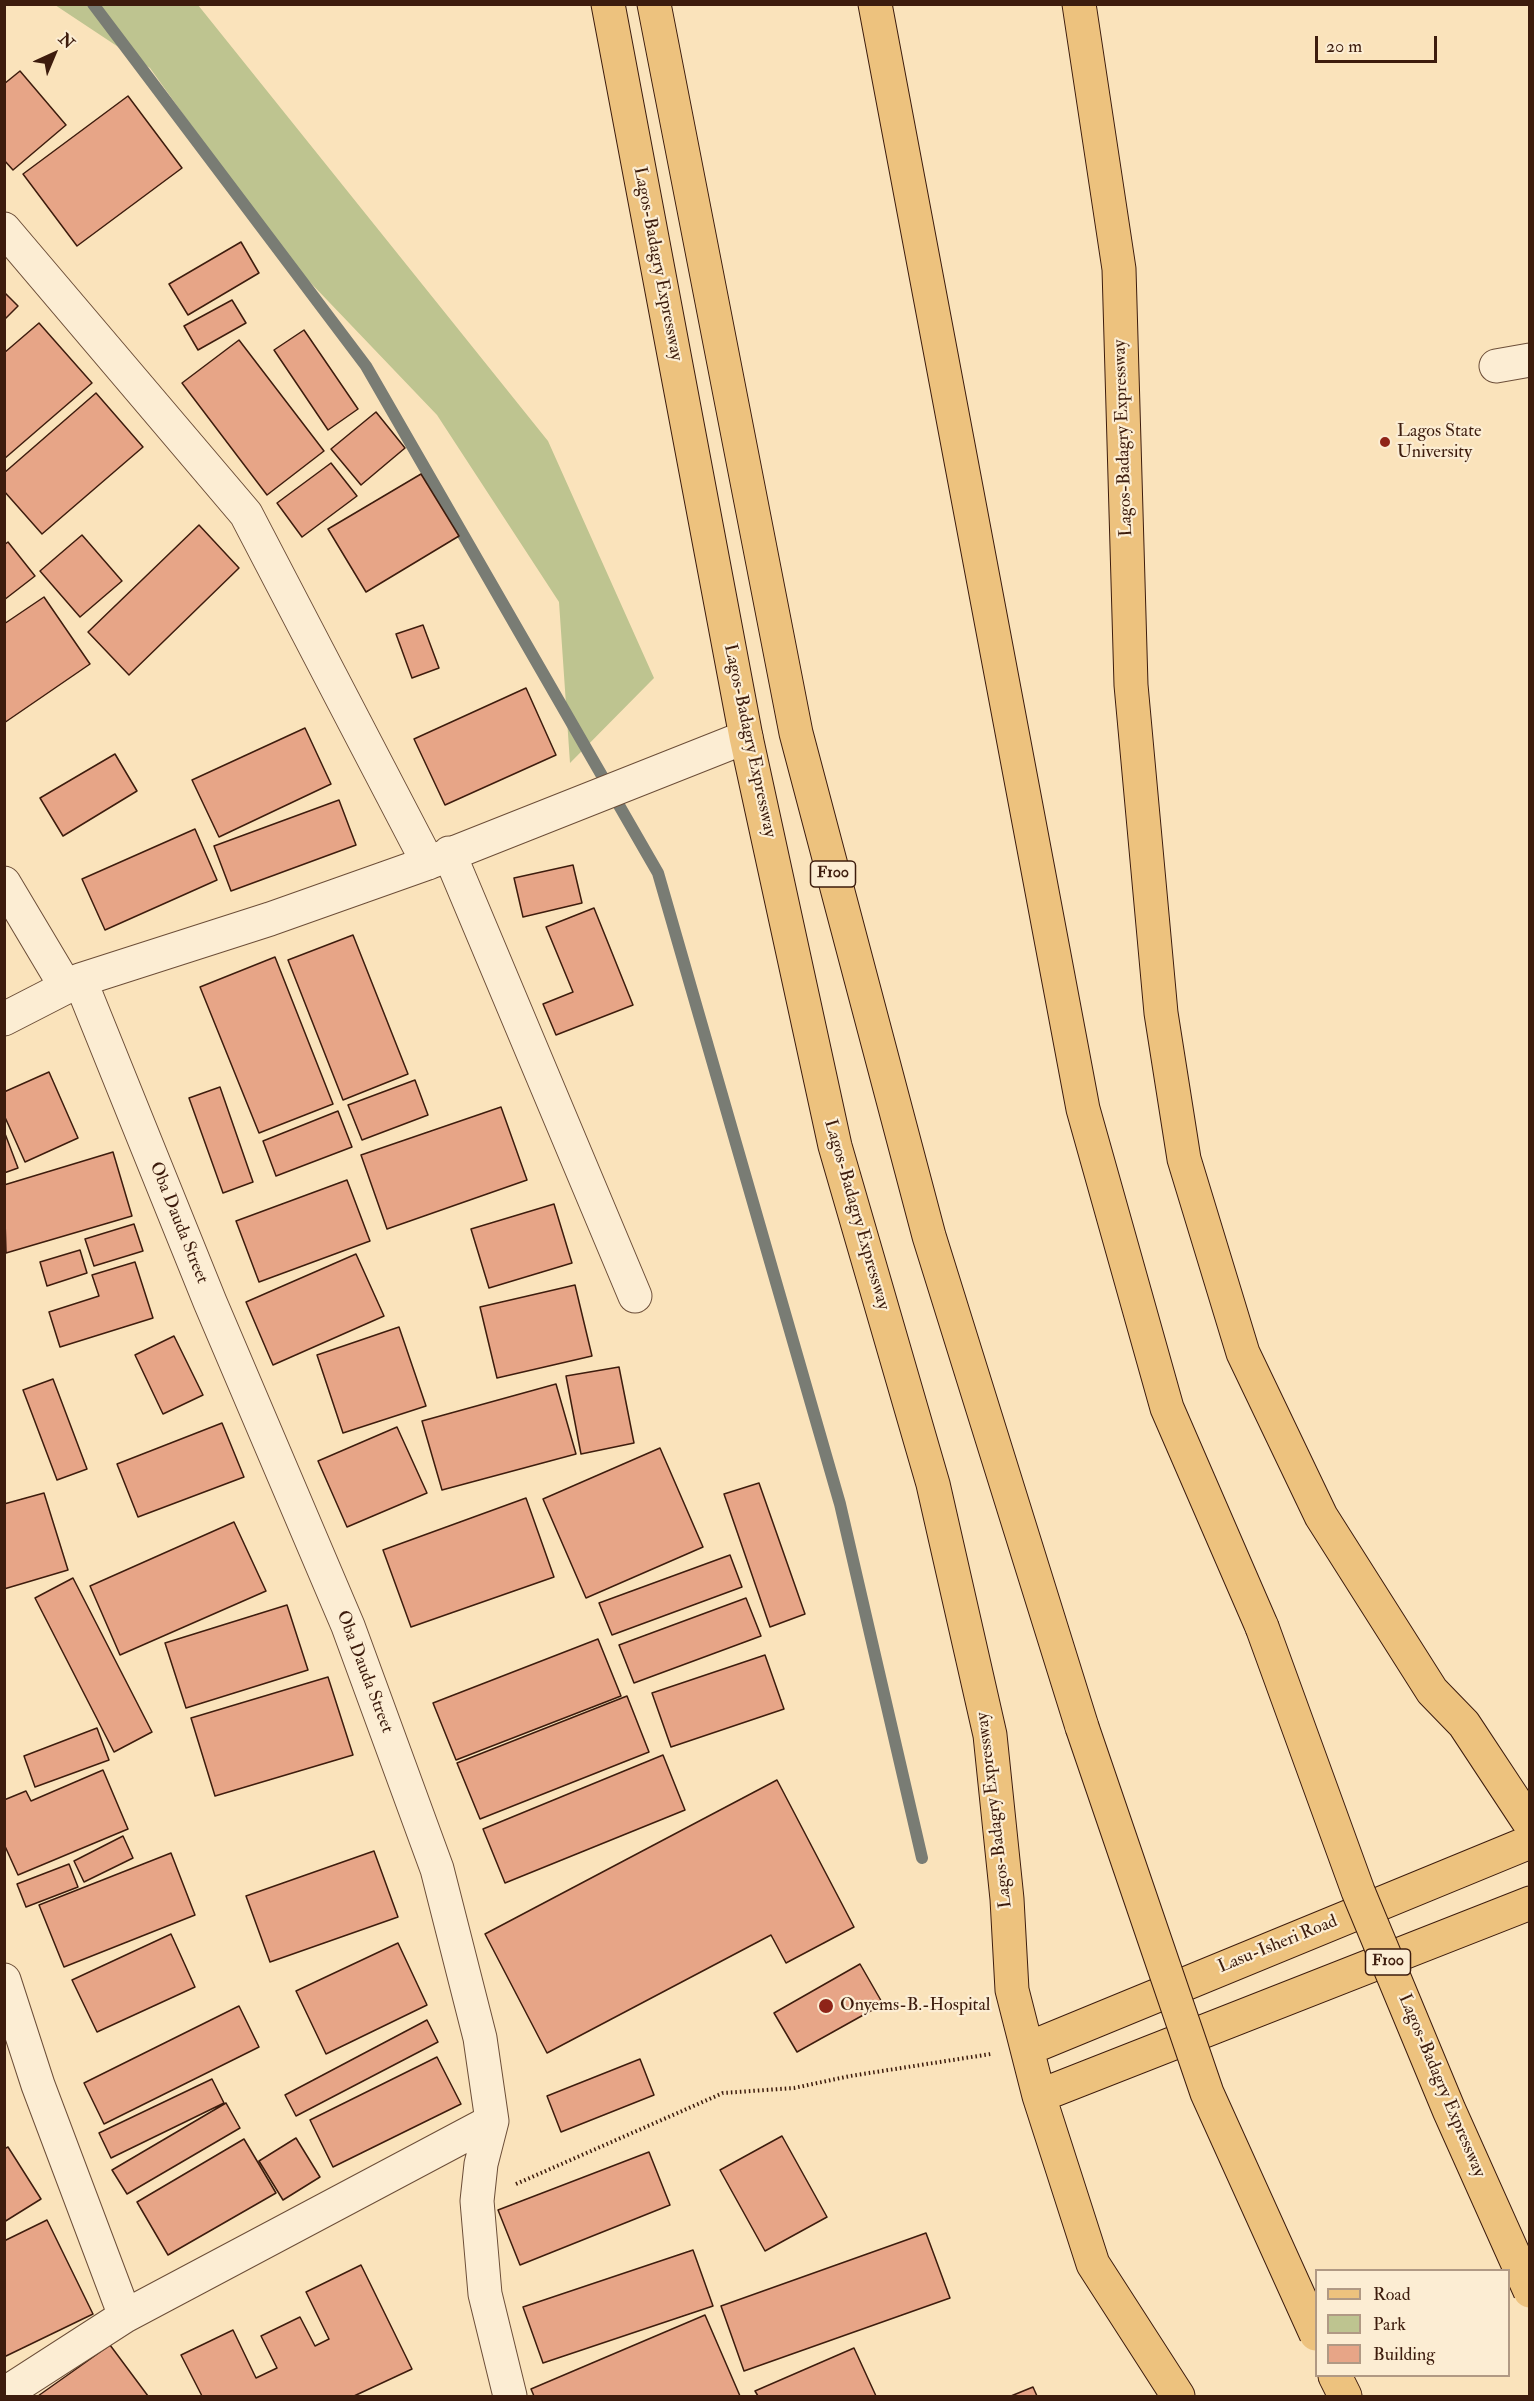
<!DOCTYPE html>
<html>
<head>
<meta charset="utf-8">
<style>
  body { margin:0 }
  #map { position:relative; width:1534px; height:2401px; overflow:hidden; background:#fae3bb; font-family:"IM FELL Double Pica",serif }
  canvas { display:block }
  .frame { position:absolute; inset:0; border:6px solid #3d1c0d; pointer-events:none }
  .legend { position:absolute; left:1315px; top:2269px; width:195px; height:108px; box-sizing:border-box; background:#fcedd3; border:2px solid #b09984; margin:0; padding:8px 10px; list-style:none; font-size:18px; color:#3d1c0d }
  .legend li { display:flex; align-items:center; gap:12px; height:30px }
  .legend b { width:30px; border:2px solid #b09984 }
  .north { position:absolute; left:24px; top:24px; width:60px; height:60px; -webkit-text-stroke:4px #fcedd3; paint-order:stroke; rotate:44deg; font-size:16px; font-weight:700; line-height:24px; text-align:center; color:#3d1c0d }
  .north::after { content:''; display:block; margin:auto; width:21px; height:27px; background:#3d1c0d; clip-path:polygon(50% 0,100% 100%,50% 72%,0 100%) }
  .scale { position:absolute; left:1315px; top:36px; width:122px; height:27px; box-sizing:border-box; border:3px solid #3d1c0d; border-top:0; padding-left:8px; font-size:18px; line-height:21px; white-space:nowrap; color:#3d1c0d; -webkit-text-stroke:4px #fcedd3; paint-order:stroke }
</style>
</head>
<body>
<div id="map">
<canvas width="1534" height="2401"></canvas>
<div class="frame"></div>
<ul class="legend">
<li><b style="height:8px;background:#edc27e"></b>Road</li>
<li><b style="height:16px;background:#bec490"></b>Park</li>
<li><b style="height:16px;background:#e7a587"></b>Building</li>
</ul>
<div class="north">N</div>
<div class="scale">20 m</div>
</div>
<script>
const g = document.querySelector('canvas').getContext('2d');
g.lineJoin = 'round';
function paint(path, color) {
  g.fillStyle = color;
  g.fill(path, 'evenodd');
}
function stroke(path, color, width, dash) {
  g.strokeStyle = color;
  g.lineWidth = width;
  g.lineCap = dash ? 'butt' : 'round';
  g.setLineDash(dash || []);
  g.stroke(path);
}
function label(font, color, halo, rows, align = 'center') {
  g.font = font + ' "IM FELL Double Pica",serif';
  g.lineWidth = 4.5;
  g.setLineDash([]);
  g.textBaseline = 'middle';
  g.strokeStyle = halo;
  g.fillStyle = color;
  for (const [text, x, y, turn = 0] of rows) {
    g.save();
    g.translate(x, y);
    g.rotate((+turn || 0) * Math.PI / 180);
    g.textAlign = isNaN(turn) ? turn : align;
    if (halo) g.strokeText(text, 0, 0);
    g.fillText(text, 0, 0);
    g.restore();
  }
}
paint(new Path2D(`
  M55 5H198L548 441 654 678 570 763 559 602 437 415 285 256 150 68Z`), '#bec490');
stroke(new Path2D(`
  M93 4 366 366 658 873 840 1504 922 1858`), '#797c74', 12);
const building = new Path2D(`
  M20 71 66 125 13 170 4 160V84Z
  M128 96 182 168 77 246 23 174Z
  M241 242 259 273 188 315 169 284Z
  M4 292 18 306 4 320Z
  M232 300 246 323 198 350 184 326Z
  M39 323 92 383 4 459V353Z
  M304 330 358 409 328 430 274 350Z
  M239 340 324 451 267 495 182 383Z
  M96 393 143 447 42 534 4 491V473Z
  M376 412 405 448 361 485 331 449Z
  M331 463 357 496 302 537 277 503Z
  M421 474 459 536 366 592 328 529Z
  M199 525 239 568 129 675 88 632Z
  M82 535 122 581 80 617 40 571Z
  M8 542 35 576 4 600V545Z
  M44 597 90 664 4 723V624Z
  M423 625 439 668 412 678 396 634Z
  M526 688 556 755 445 805 414 739Z
  M305 728 331 784 219 837 192 780Z
  M115 754 137 791 63 836 40 798Z
  M339 800 356 845 231 891 214 846Z
  M195 829 217 880 105 930 82 879Z
  M573 865 582 903 523 917 514 878Z
  M594 908 633 1005 556 1035 543 1004 573 992 546 927Z
  M353 935 408 1074 343 1100 288 960Z
  M275 957 333 1104 259 1133 200 987Z
  M49 1072 78 1138 25 1162 4 1115V1092Z
  M415 1080 428 1115 362 1140 348 1105Z
  M220 1087 253 1182 223 1193 189 1098Z
  M501 1107 527 1180 387 1229 361 1155Z
  M338 1111 352 1147 276 1176 263 1141Z
  M4 1131 18 1168 4 1173Z
  M113 1152 132 1216 6 1253 4 1185Z
  M347 1180 370 1241 259 1282 236 1221Z
  M554 1204 572 1263 489 1288 471 1229Z
  M134 1224 143 1251 94 1266 85 1239Z
  M80 1250 87 1273 47 1286 40 1262Z
  M356 1254 384 1316 273 1365 246 1302Z
  M135 1262 153 1318 60 1347 49 1312 99 1296 92 1275Z
  M575 1285 592 1356 497 1378 480 1307Z
  M399 1327 426 1406 343 1433 317 1355Z
  M174 1336 203 1395 163 1414 135 1355Z
  M619 1367 634 1443 581 1454 566 1376Z
  M53 1379 87 1469 57 1480 23 1390Z
  M556 1384 576 1454 442 1490 422 1421Z
  M222 1423 244 1477 138 1517 117 1464Z
  M397 1427 427 1493 347 1527 318 1461Z
  M660 1448 703 1547 586 1598 543 1499Z
  M759 1483 805 1614 770 1627 724 1494Z
  M44 1493 68 1570 4 1589V1504Z
  M526 1498 554 1577 411 1627 383 1550Z
  M234 1522 266 1591 120 1655 90 1586Z
  M730 1555 742 1587 612 1635 599 1603Z
  M73 1578 152 1732 114 1752 35 1598Z
  M746 1598 761 1636 634 1683 619 1645Z
  M287 1605 308 1670 186 1708 165 1643Z
  M598 1639 621 1696 456 1760 433 1703Z
  M765 1655 784 1709 671 1747 652 1693Z
  M328 1677 353 1755 215 1796 191 1718Z
  M627 1696 649 1752 480 1819 457 1763Z
  M97 1728 109 1760 35 1787 24 1756Z
  M663 1755 685 1810 505 1883 483 1829Z
  M103 1770 128 1829 18 1875 4 1844V1800L26 1791 31 1801Z
  M777 1780 854 1927 786 1963 771 1935 547 2053 485 1934Z
  M123 1836 133 1858 84 1882 74 1861Z
  M374 1851 398 1917 270 1962 246 1896Z
  M171 1853 195 1915 64 1967 39 1905Z
  M69 1864 78 1887 26 1907 17 1884Z
  M171 1934 195 1987 97 2032 72 1980Z
  M398 1943 427 2005 326 2054 296 1991Z
  M860 1964 883 2004 797 2052 774 2013Z
  M239 2006 259 2047 104 2124 84 2083Z
  M427 2020 438 2042 296 2116 285 2095Z
  M437 2057 461 2104 333 2167 310 2120Z
  M640 2059 654 2095 561 2132 547 2096Z
  M212 2079 224 2103 111 2158 99 2133Z
  M226 2103 240 2128 127 2194 112 2170Z
  M782 2136 827 2217 765 2251 720 2170Z
  M296 2138 320 2177 283 2200 259 2161Z
  M244 2139 276 2193 168 2255 137 2202Z
  M8 2147 41 2199 4 2222V2149Z
  M649 2152 670 2205 520 2265 498 2210Z
  M47 2220 93 2314 4 2357V2241Z
  M926 2233 950 2298 744 2371 721 2306Z
  M693 2250 713 2306 543 2363 523 2307Z
  M361 2265 412 2369 354 2396H202L181 2355 233 2330 256 2378 277 2368 261 2336 300 2317 315 2346 329 2339 306 2292Z
  M705 2315 740 2396H534L531 2389Z
  M110 2345 148 2396H38Z
  M854 2348 876 2396H758L755 2391Z
  M1033 2387 1037 2396H1011Z`);
paint(building, '#e7a587');
stroke(building, '#3d1c0d', 1.5);
const minor = new Path2D(`
  M4 229 246 514 428 863
  M1496 366 1530 360
  M449 853 635 1296
  M4 883 66 987
  M80 980 210 1302 348 1626 437 1869 480 2038 492 2121 481 2164 477 2201 485 2294 510 2396
  M4 1019 80 980 270 919 428 863 746 737
  M4 1980 38 2085 125 2316
  M4 2394 125 2316 492 2121`);
const major = new Path2D(`
  M608 4 746 737 835 1146 933 1484 990 1735 1007 1899 1012 1990 1039 2096 1093 2264 1178 2396
  M1079 4 1119 269 1131 685 1161 1013 1184 1159 1243 1353 1321 1516 1432 1691 1464 1724 1530 1824
  M1027 2049 1530 1842
  M1039 2096 1530 1903`);
const highway = new Path2D(`
  M654 4 796 733 929 1236 1082 1727
  M875 4 1083 1109 1167 1408 1262 1627
  M1335 2376 1345 2396`);
stroke(minor, '#6c4e38', 35);
stroke(major, '#3d1c0d', 35);
stroke(highway, '#3d1c0d', 35);
stroke(new Path2D(`
  M516 2184 723 2093 794 2088 850 2076 991 2054`), '#3d1c0d', 4, [1.5, 3]);
stroke(minor, '#fcedd3', 33);
stroke(major, '#edc27e', 33);
stroke(highway, '#edc27e', 33);
const highwayBridge = new Path2D(`
  M1262 1627 1358 1891 1449 2110 1530 2291
  M1082 1727 1207 2093 1316 2334`);
stroke(highwayBridge, '#3d1c0d', 35, []);
stroke(highwayBridge, '#edc27e', 33);
for (const [x, y, r, color] of [
  [1385,442,6,"#8f2418"],
  [826,2006,8,"#8f2418"]
]) {
  const dot = new Path2D();
  dot.arc(x, y, r, 0, 2 * Math.PI);
  g.fillStyle = color;
  g.fill(dot);
  stroke(dot, '#fcedd3', 2);
}
for (const [x, y, w] of [
  [833,874,45],
  [1388,1962,45]
]) {
  const box = new Path2D();
  box.roundRect(x - w / 2, y - 13, w, 26, 4.5);
  g.fillStyle = '#fcedd3';
  g.fill(box);
  stroke(box, '#3d1c0d', 1.5);
}
label('bold 16px', '#3d1c0d', null, [
  ["F100",833,874],
  ["F100",1388,1962]
]);
label('18px', '#3d1c0d', '#fcedd3', [
  ["Lagos-Badagry Expressway",657,264,79],
  ["Lagos-Badagry Expressway",1124,438,-92],
  ["Lagos-Badagry Expressway",749,741,78],
  ["Lagos-Badagry Expressway",856,1215,74],
  ["Oba Dauda Street",178,1223,68],
  ["Oba Dauda Street",364,1672,69],
  ["Lagos-Badagry Expressway",995,1810,-97],
  ["Lasu-Isheri Road",1278,1945,-22],
  ["Lagos-Badagry Expressway",1441,2086,67]
]);
label('18px', '#3d1c0d', '#fcedd3', [
  ["Lagos State",1397,432],
  ["University",1397,453],
  ["Onyems-B.-Hospital",840,2006]
], 'left');
</script>
</body>
</html>
